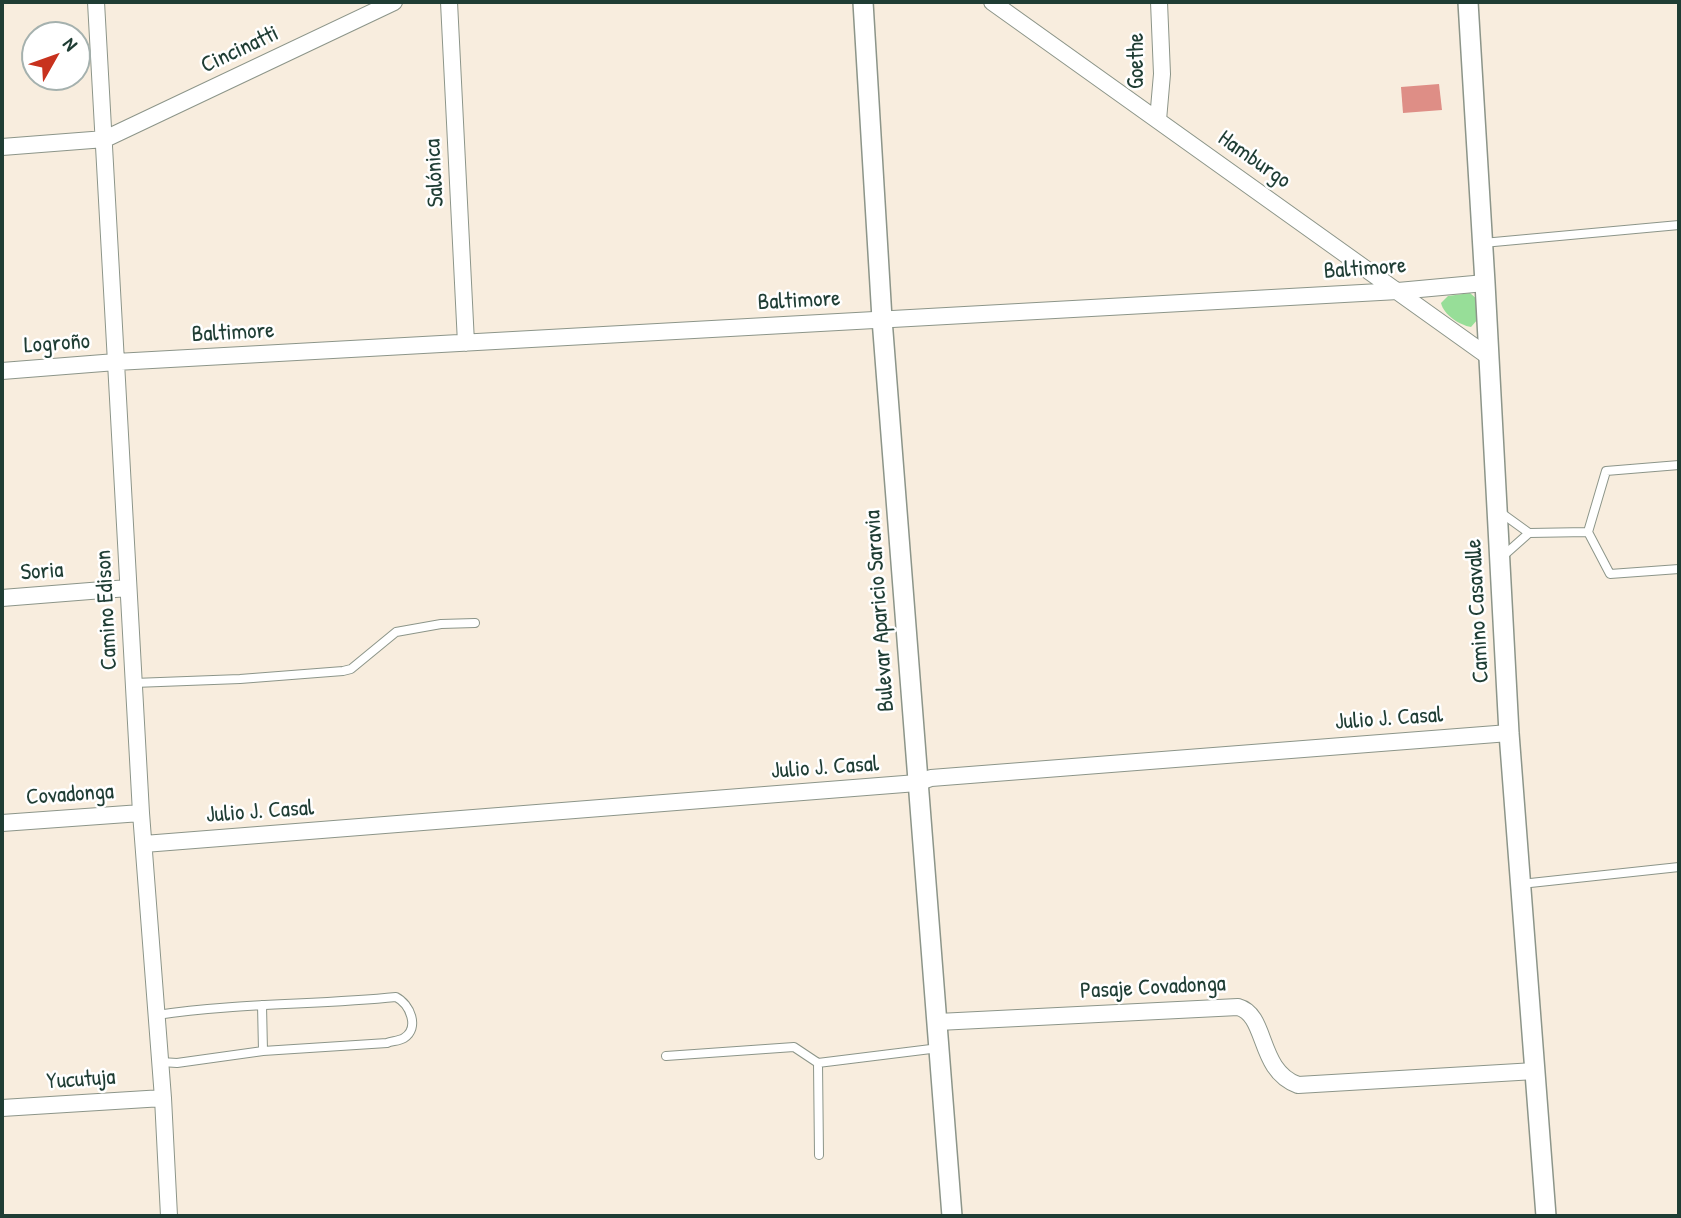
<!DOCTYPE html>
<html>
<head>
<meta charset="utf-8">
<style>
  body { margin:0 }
  #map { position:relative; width:1681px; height:1218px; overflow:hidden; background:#f8edde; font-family:"Patrick Hand",sans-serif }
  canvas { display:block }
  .frame { position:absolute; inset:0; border:4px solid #1f3d34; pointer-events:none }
  .north { position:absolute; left:21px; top:21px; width:70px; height:70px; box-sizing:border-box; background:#fff; border:2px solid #a5b1ae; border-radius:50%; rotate:50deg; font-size:19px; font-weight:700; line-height:28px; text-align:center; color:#1f3d34 }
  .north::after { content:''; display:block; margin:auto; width:24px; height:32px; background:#c8321e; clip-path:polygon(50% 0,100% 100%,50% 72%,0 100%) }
</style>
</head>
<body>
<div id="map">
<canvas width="1681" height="1218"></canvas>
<div class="frame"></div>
<div class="north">N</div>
</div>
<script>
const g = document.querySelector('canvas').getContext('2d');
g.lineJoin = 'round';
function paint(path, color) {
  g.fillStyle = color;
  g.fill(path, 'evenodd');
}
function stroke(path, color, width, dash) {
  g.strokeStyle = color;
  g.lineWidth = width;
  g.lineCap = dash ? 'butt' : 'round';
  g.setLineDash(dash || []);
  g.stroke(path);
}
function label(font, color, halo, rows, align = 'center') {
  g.font = font + ' "Patrick Hand",sans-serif';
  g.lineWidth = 5;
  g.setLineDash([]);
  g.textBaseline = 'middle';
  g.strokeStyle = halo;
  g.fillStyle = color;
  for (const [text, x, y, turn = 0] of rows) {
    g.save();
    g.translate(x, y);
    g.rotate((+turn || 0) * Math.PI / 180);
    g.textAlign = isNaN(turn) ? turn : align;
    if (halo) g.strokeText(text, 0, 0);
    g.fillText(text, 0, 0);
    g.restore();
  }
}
paint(new Path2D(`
  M1470 293 1478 300V319L1471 327C1459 325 1444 315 1441 303L1448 296Z`), '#97de98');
paint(new Path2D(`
  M1439 84 1442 110 1403 113 1401 87Z`), '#de8e86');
const service = new Path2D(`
  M1483 243 1679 225
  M1679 465 1606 471 1588 532 1610 574 1679 569
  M1500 512 1529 533 1588 532
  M1502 557 1529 533
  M134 683 240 679 343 671 351 669 396 632 441 624 475 623
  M1521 884 1679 867
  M262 1005 263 1051
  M157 1015C236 1003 317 1005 396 997 410 1004 420 1028 404 1038 399 1041 392 1041 387 1043L263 1051 177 1063 161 1062
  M666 1056 794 1047 818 1063 939 1048
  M818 1063 819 1155`);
const minor = new Path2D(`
  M96 2 141 813 163 1098 169 1216
  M449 2 466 343
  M992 2 1489 357
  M1158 120 1162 74 1159 2
  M2 147 105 139 394 2
  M2 371 116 362 1398 291 1485 283
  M2 598 128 588
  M2 823 141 813
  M144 844 917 783 931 778 1509 733
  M938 1022 1238 1007C1268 1015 1257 1070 1298 1085L1535 1071
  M2 1108 163 1098`);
const tertiary = new Path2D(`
  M863 2 882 319 952 1216
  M1468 2 1485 283 1509 733 1546 1216`);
stroke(service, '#8c9589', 10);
stroke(minor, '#8c9589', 18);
stroke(tertiary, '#8c9589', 22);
stroke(service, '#fff', 8);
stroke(minor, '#fff', 16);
stroke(tertiary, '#fff', 19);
label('23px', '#1f3d34', '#fff', [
  ["Cincinatti",240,50,-25],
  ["Goethe",1137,61,-90],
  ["Hamburgo",1254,160,35],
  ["Salónica",435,173,-93],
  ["Baltimore",1365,269,-4],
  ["Baltimore",799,301,-3],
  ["Baltimore",233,333,-3],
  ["Logroño",57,344,-4],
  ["Soria",42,572,-4],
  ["Camino Edison",107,610,-93],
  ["Bulevar Aparicio Saravia",880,611,-94],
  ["Camino Casavalle",1478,611,-93],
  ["Julio J. Casal",1389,719,-4],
  ["Julio J. Casal",825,768,-4],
  ["Covadonga",70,795,-4],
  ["Julio J. Casal",260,812,-4],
  ["Pasaje Covadonga",1153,988,-3],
  ["Yucutuja",81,1080,-4]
]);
</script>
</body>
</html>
